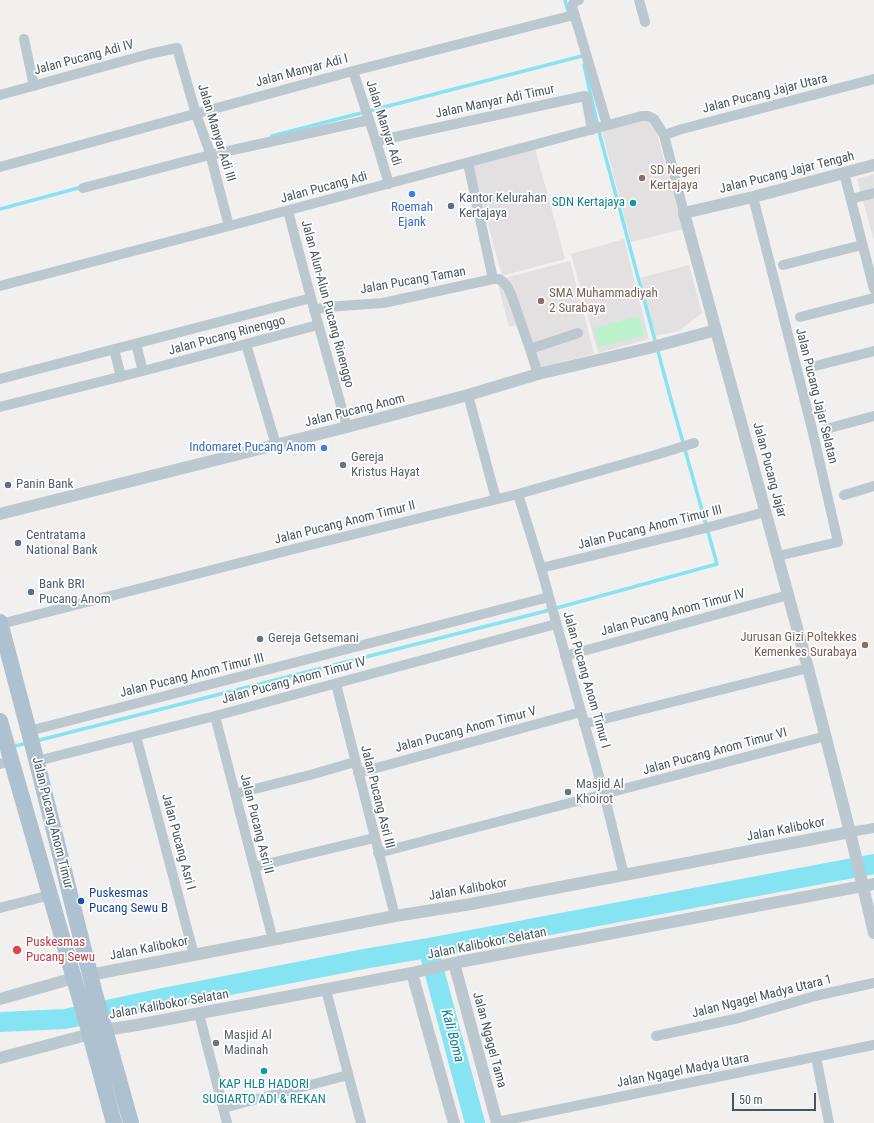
<!DOCTYPE html>
<html>
<head>
<meta charset="utf-8">
<style>
  body { margin:0 }
  #map { position:relative; width:874px; height:1123px; overflow:hidden; background:#f2efef; font-family:"Roboto Condensed",sans-serif }
  canvas { display:block }
  .scale { position:absolute; left:732px; top:1093px; width:84px; height:18px; box-sizing:border-box; border:2px solid #46555e; border-top:0; padding-left:5px; font-size:12px; line-height:14px; white-space:nowrap; color:#46555e; -webkit-text-stroke:3px #fff; paint-order:stroke }
</style>
</head>
<body>
<div id="map">
<canvas width="874" height="1123"></canvas>
<div class="scale">50 m</div>
</div>
<script>
const g = document.querySelector('canvas').getContext('2d');
g.lineJoin = 'round';
function paint(path, color) {
  g.fillStyle = color;
  g.fill(path, 'evenodd');
}
function stroke(path, color, width, dash) {
  g.strokeStyle = color;
  g.lineWidth = width;
  g.lineCap = dash ? 'butt' : 'round';
  g.setLineDash(dash || []);
  g.stroke(path);
}
function label(font, color, halo, rows, align = 'center') {
  g.font = font + ' "Roboto Condensed",sans-serif';
  g.lineWidth = 3.5;
  g.setLineDash([]);
  g.textBaseline = 'middle';
  g.strokeStyle = halo;
  g.fillStyle = color;
  for (const [text, x, y, turn = 0] of rows) {
    g.save();
    g.translate(x, y);
    g.rotate((+turn || 0) * Math.PI / 180);
    g.textAlign = isNaN(turn) ? turn : align;
    if (halo) g.strokeText(text, 0, 0);
    g.fillText(text, 0, 0);
    g.restore();
  }
}
paint(new Path2D(`
  M651 113 683 229 631 242 601 127Z
  M535 148 565 259 502 276 472 165Z
  M874 174V241L857 179Z
  M624 239 649 339 598 353 571 254Z
  M570 261 594 354 535 369 522 323 509 327 497 280Z
  M689 265 702 313 679 331 655 336 640 278Z`), '#e3e0e1');
paint(new Path2D(`
  M639 316 645 335 599 347 594 328Z`), '#bbf2cc');
stroke(new Path2D(`
  M565 0 568 11
  M272 136 582 56
  M0 209 82 187
  M36 741 542 612 717 564 670 396 600 136 584 65
  M11 747 28 743`), '#86e3f2', 3.5);
stroke(new Path2D(`
  M428 948 475 1123
  M0 1022 65 1019 163 998 364 959 428 948 874 864`), '#86e3f2', 20);
stroke(new Path2D(`
  M579 0 574 2 572 6 607 125
  M639 0 645 22
  M24 39 34 86
  M353 71 376 141 389 184
  M0 95 149 54 177 48 196 114 209 150 229 226
  M664 135 682 129 874 79
  M376 141 585 96 586 97 592 130
  M468 163 493 279
  M0 167 353 71 574 15
  M844 173 874 289
  M83 188 210 155 369 120
  M753 197 812 429 838 542 778 556
  M851 199 874 193
  M288 211 311 298 347 427
  M783 265 862 245
  M0 286 229 226 642 116H648L654 119 664 135 684 213
  M314 310 326 307 383 303 493 279H499L503 282 507 286 511 294 530 349 538 374
  M800 317 874 298
  M136 344 143 371
  M246 344 276 445
  M114 349 121 377
  M530 349 578 333
  M815 366 874 351
  M0 379 311 298
  M468 395 496 499
  M0 407 143 371 318 325
  M826 429 874 416
  M518 494 541 568 604 794 624 875
  M844 495 874 486
  M541 568 702 529 765 512
  M1 624 302 547 518 494 659 454 694 443
  M565 656 788 595
  M336 684 395 916
  M215 716 273 940
  M584 724 808 668
  M29 731 549 597
  M136 736 194 955
  M37 761 215 716 556 624
  M0 764 11 761
  M358 773 581 712
  M235 794 310 775 355 762
  M850 832 874 828
  M378 853 604 794 826 736
  M254 867 374 838
  M0 908 50 895
  M326 990 361 1123
  M199 1014 227 1123
  M656 1036 739 1018 815 996 874 983
  M816 1057 829 1123
  M223 1108 348 1075
  M497 1122 874 1045`), '#bcc8cf', 10);
stroke(new Path2D(`
  M874 165 753 197 684 213 808 668 850 832 874 933
  M0 514 347 427 468 395 538 374 649 348 716 330
  M454 963 497 1123
  M412 973 454 1123
  M90 975 395 916 471 904 850 832
  M0 999 74 978
  M105 1030 137 1025 412 973 454 963 874 884
  M0 1058 90 1034`), '#bcc8cf', 12);
stroke(new Path2D(`
  M0 622 34 751 95 994 131 1123
  M0 721 88 1027 114 1123`), '#adc1d0', 16);
for (const [x, y, r, color] of [
  [642,178,4,"#8d6e63"],
  [412,194,4,"#3f7fe0"],
  [633,203,4,"#0f9aa8"],
  [451,206,4,"#5c6f8a"],
  [541,301,4,"#8d6e63"],
  [324,448,4,"#3f7fe0"],
  [343,465,4,"#6b7280"],
  [8,485,4,"#5c6f8a"],
  [18,543,4,"#5c6f8a"],
  [31,592,4,"#5c6f8a"],
  [260,639,4,"#6b7280"],
  [865,645,4,"#8d6e63"],
  [568,792,4,"#6b7280"],
  [81,901,4,"#1a4fb4"],
  [17,950,5,"#e0444e"],
  [216,1043,4,"#6b7280"],
  [264,1071,4,"#0f9aa8"]
]) {
  const dot = new Path2D();
  dot.arc(x, y, r, 0, 2 * Math.PI);
  g.fillStyle = color;
  g.fill(dot);
  stroke(dot, '#fff', 1.5);
}
label('13px', '#46555e', '#fff', [
  ["Jalan Pucang Adi IV",84,58,-15],
  ["Jalan Manyar Adi I",302,71,-15],
  ["Jalan Pucang Jajar Utara",765,94,-14],
  ["Jalan Manyar Adi Timur",495,102,-12],
  ["Jalan Manyar Adi",383,123,72],
  ["Jalan Manyar Adi III",216,133,73],
  ["Jalan Pucang Jajar Tengah",787,173,-14],
  ["Jalan Pucang Adi",324,188,-15],
  ["Jalan Pucang Taman",413,281,-10],
  ["Jalan Alun-Alun Pucang Rinenggo",327,304,75],
  ["Jalan Pucang Rinenggo",227,336,-15],
  ["Jalan Pucang Jajar Selatan",816,396,76],
  ["Jalan Pucang Anom",355,411,-14],
  ["Jalan Pucang Jajar",769,470,75],
  ["Jalan Pucang Anom Timur II",345,523,-14],
  ["Jalan Pucang Anom Timur III",650,528,-14],
  ["Jalan Pucang Anom Timur IV",673,613,-15],
  ["Jalan Pucang Anom Timur III",192,676,-14],
  ["Jalan Pucang Anom Timur I",586,680,74],
  ["Jalan Pucang Anom Timur IV",294,681,-15],
  ["Jalan Pucang Anom Timur V",466,730,-15],
  ["Jalan Pucang Anom Timur VI",715,752,-15],
  ["Jalan Pucang Asri III",377,797,76],
  ["Jalan Pucang Anom Timur",52,823,76],
  ["Jalan Pucang Asri II",256,824,76],
  ["Jalan Kalibokor",786,830,-11],
  ["Jalan Pucang Asri I",178,842,75],
  ["Jalan Kalibokor",468,890,-10],
  ["Jalan Kalibokor Selatan",487,944,-11],
  ["Jalan Kalibokor",149,949,-11],
  ["Jalan Ngagel Madya Utara 1",762,997,-14],
  ["Jalan Kalibokor Selatan",169,1005,-10],
  ["Jalan Ngagel Tama",489,1040,75],
  ["Jalan Ngagel Madya Utara",683,1071,-11]
]);
label('13px', '#785e54', '#fff', [
  ["SD Negeri",650,171],
  ["Kertajaya",650,186],
  ["SMA Muhammadiyah",549,294],
  ["2 Surabaya",549,309],
  ["Jurusan Gizi Poltekkes",857,638,"right"],
  ["Kemenkes Surabaya",857,653,"right"]
], 'left');
label('13px', '#4e5e75', '#fff', [
  ["Kantor Kelurahan",459,199],
  ["Kertajaya",459,214],
  ["Panin Bank",16,485],
  ["Centratama",26,536],
  ["National Bank",26,551],
  ["Bank BRI",39,585],
  ["Pucang Anom",39,600]
], 'left');
label('13px', '#0d838f', '#fff', [
  ["SDN Kertajaya",625,203],
  ["KAP HLB HADORI",264,1085,"center"],
  ["SUGIARTO ADI & REKAN",264,1100,"center"]
], 'right');
label('13px', '#366cbe', '#fff', [
  ["Roemah",412,208],
  ["Ejank",412,223],
  ["Indomaret Pucang Anom",316,448,"right"]
]);
label('13px', '#5b616d', '#fff', [
  ["Gereja",351,458],
  ["Kristus Hayat",351,473],
  ["Gereja Getsemani",268,639],
  ["Masjid Al",576,785],
  ["Khoirot",576,800],
  ["Masjid Al",224,1036],
  ["Madinah",224,1051]
], 'left');
label('13px', '#164399', '#fff', [
  ["Puskesmas",89,894],
  ["Pucang Sewu B",89,909]
], 'left');
label('13px', '#be3a42', '#fff', [
  ["Puskesmas",26,943],
  ["Pucang Sewu",26,958]
], 'left');
label('italic 14px', '#068093', '#fff', [
  ["Kali Boma",452,1036,75]
]);
</script>
</body>
</html>
